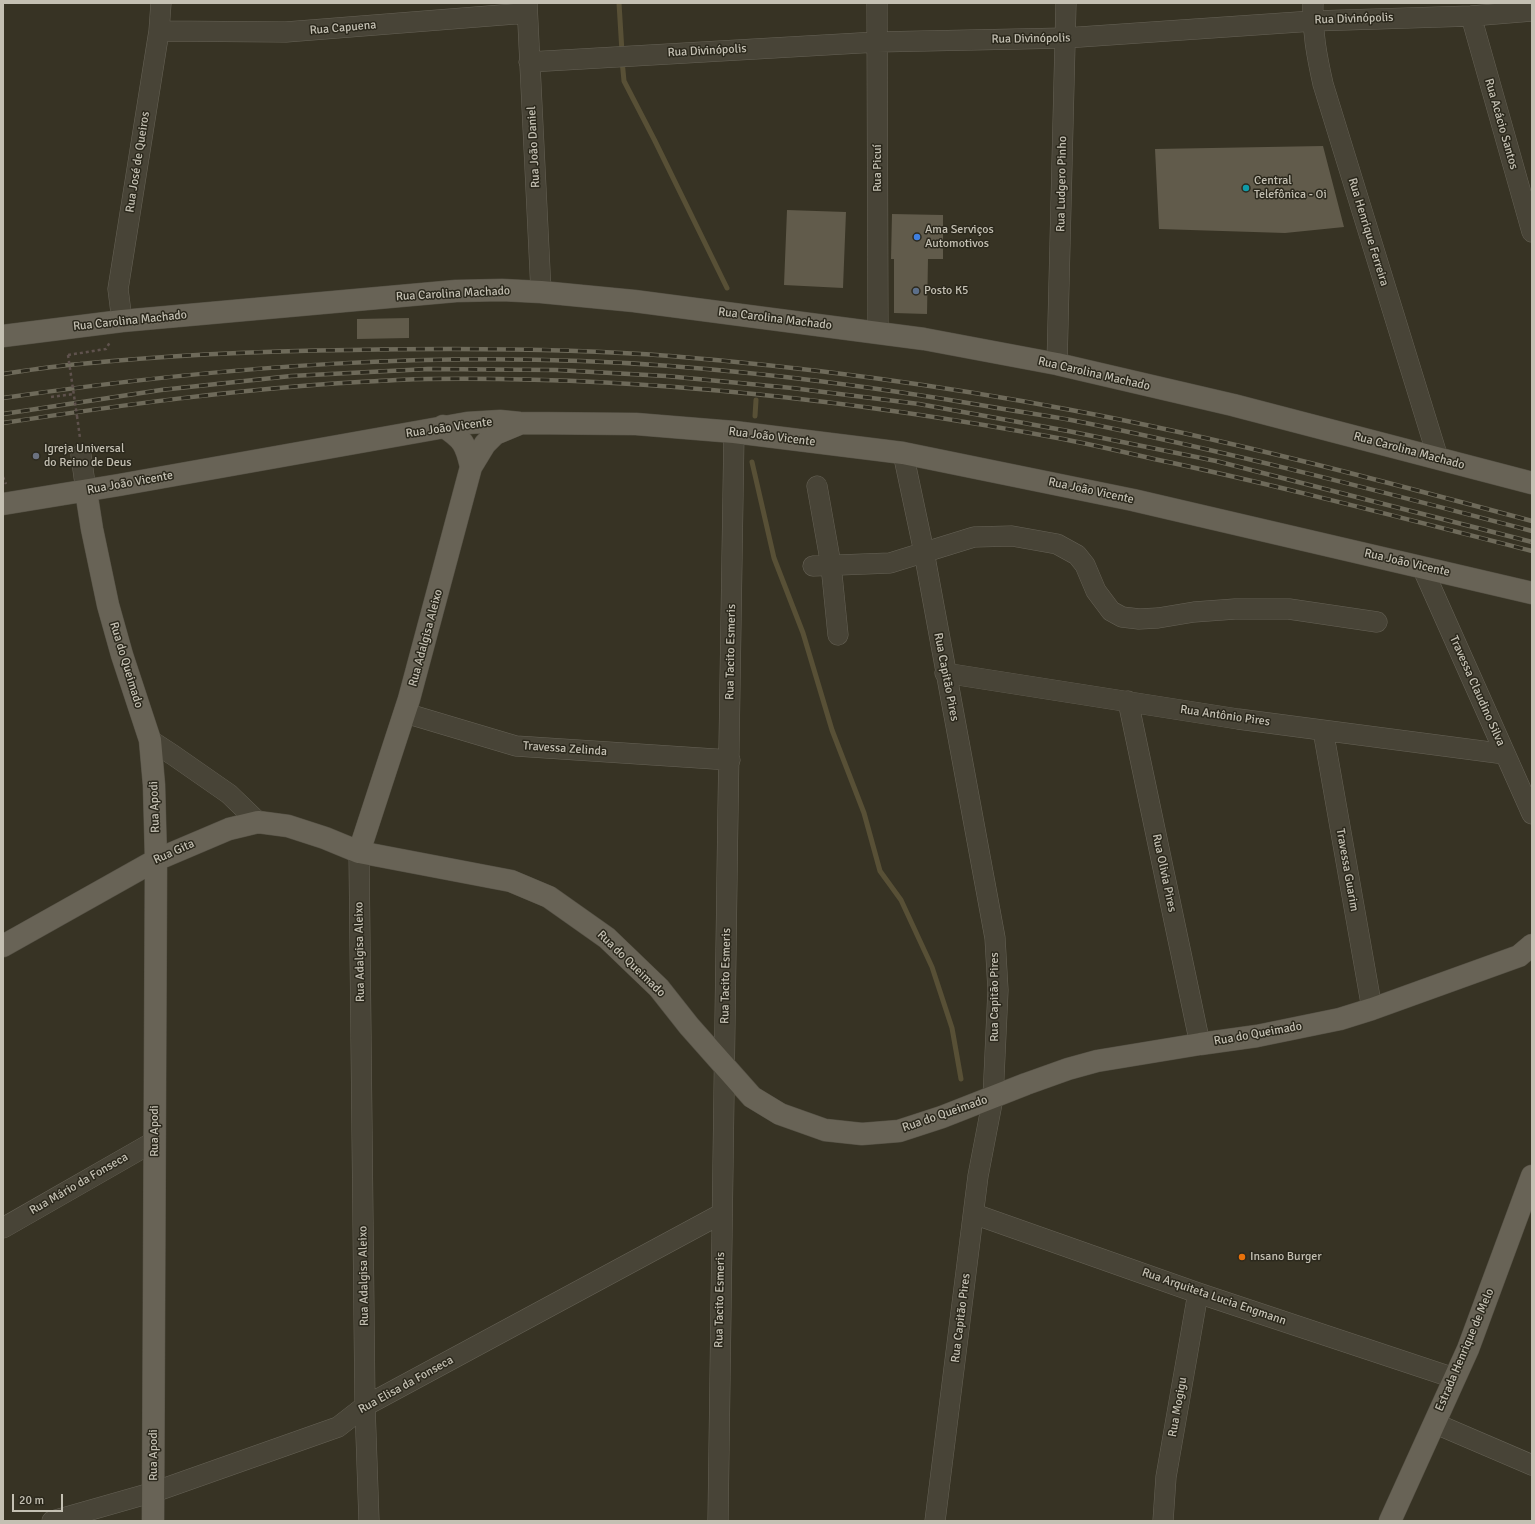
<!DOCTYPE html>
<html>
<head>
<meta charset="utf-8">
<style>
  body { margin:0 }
  #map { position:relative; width:1535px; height:1524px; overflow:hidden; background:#373324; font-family:Signika,sans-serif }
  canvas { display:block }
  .frame { position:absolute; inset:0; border:4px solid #c4c0b3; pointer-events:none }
  .scale { position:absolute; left:12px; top:1494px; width:51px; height:18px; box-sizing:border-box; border:2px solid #c4c0b3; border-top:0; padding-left:5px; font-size:12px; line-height:14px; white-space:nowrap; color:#c4c0b3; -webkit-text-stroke:3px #2c291d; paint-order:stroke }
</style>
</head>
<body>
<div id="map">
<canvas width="1535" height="1524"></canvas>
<div class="frame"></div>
<div class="scale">20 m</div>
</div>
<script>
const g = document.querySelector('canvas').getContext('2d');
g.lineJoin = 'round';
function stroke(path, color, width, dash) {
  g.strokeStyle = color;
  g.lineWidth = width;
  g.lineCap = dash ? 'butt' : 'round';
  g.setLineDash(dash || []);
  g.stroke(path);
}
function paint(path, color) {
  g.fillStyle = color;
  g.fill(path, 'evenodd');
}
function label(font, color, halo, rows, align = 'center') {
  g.font = font + ' Signika,sans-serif';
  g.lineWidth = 3;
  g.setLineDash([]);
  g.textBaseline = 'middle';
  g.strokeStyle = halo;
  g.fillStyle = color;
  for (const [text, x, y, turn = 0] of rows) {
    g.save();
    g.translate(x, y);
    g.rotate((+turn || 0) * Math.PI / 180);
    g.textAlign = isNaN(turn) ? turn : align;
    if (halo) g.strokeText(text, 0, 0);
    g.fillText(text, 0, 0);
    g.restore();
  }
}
stroke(new Path2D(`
  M619 3 622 52
  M622 60 624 81 655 141 727 288
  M755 416 756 400
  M752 462 774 558 803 633 832 730 864 813 880 871 901 900 932 967 952 1028 961 1079`), '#585036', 5);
paint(new Path2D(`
  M1323 146 1344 227 1285 233 1159 229 1155 149Z
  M787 210 846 212 843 288 784 285Z
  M892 214 943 215V259H928L927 314 894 313V259H891Z
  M409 318V338L357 339V319Z`), '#615b4b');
const minor = new Path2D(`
  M527 3 541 292
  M877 3 878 332
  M1313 3C1312 31 1317 57 1323 84L1438 458
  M1471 16 1532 232
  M159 31 286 32 527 13
  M529 62 877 42 1065 38 1313 21 1471 16 1532 11
  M122 321 118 289 159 31 161 3
  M1057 364 1066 3
  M903 453 924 552 995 938 998 990 993 1098 978 1176 935 1521
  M81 455 86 491
  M817 486 831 565 838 635
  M813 566 890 563 974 537 1012 536 1057 544 1077 555 1085 565 1096 591 1111 611 1122 617 1139 619 1158 618 1194 612 1235 609H1289L1377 622
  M1422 567 1532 814
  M945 673 1238 719 1505 754
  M1128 701 1200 1044
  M405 713 516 746 730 760
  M1323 730 1372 1009
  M150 740 173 755 229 794 258 822
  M359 852 365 1406 369 1521
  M974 1214 1198 1293 1454 1378
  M3 1228 155 1141
  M1434 1423 1532 1465
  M52 1521 154 1492 338 1427 365 1406 721 1214
  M718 1521C721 1158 729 795 734 432
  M1163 1521 1166 1477 1198 1293`);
const major = new Path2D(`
  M3 336 122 321 456 291 502 290 541 292 634 301 924 339 1057 364 1233 405 1532 483
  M443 426C463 439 466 444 471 467
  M86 491 92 529 108 605 122 655 150 740 154 785 156 860 153 1521
  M3 504 119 485 467 423 500 421 520 423 636 424 734 432 903 453 1133 500 1532 593
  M359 852 409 699 471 467 485 444 495 434 519 424
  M3 946 156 860 229 829 258 822 288 826 325 838 359 852 511 881 549 897 607 938 659 988 689 1026 752 1097 780 1114 825 1130 862 1134 899 1131 942 1117 1026 1084 1068 1069 1097 1061 1200 1044 1257 1036 1340 1019 1372 1009 1519 956 1532 945
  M1390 1521 1468 1349 1532 1176`);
stroke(minor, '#666256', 21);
stroke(major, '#545044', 23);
stroke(new Path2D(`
  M68 355 106 349 110 342
  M51 397 74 394
  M77 416 80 438
  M3 477 6 484`), '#5f524d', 2.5, [3, 3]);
stroke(minor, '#484437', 20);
stroke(major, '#686356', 22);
const rail = new Path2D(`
  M3 374C29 370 54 366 80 364 170 355 261 351 352 350 458 348 565 348 670 356 805 367 939 385 1071 410 1226 439 1379 480 1532 521
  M3 398C223 366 447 349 670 366 776 374 881 388 986 406 1014 411 1043 415 1071 420 1226 451 1379 491 1532 531
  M3 414 161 390 291 376 428 369 556 370 666 376 792 388 919 404 1068 431 1216 461 1532 542
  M3 423C121 405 239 389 359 382 382 381 405 379 429 379 642 376 854 400 1063 439 1093 445 1124 452 1154 459 1281 486 1406 519 1532 551`);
stroke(rail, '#6e6a5a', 4.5);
stroke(rail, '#2c291d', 3, [9]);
stroke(new Path2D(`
  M68 355 77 416`), '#5f524d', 2.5, [3, 3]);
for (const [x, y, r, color] of [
  [1246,188,4,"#0f9aa8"],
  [917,237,4,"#3f7fe0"],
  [916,291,4,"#5c6f8a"],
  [36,456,4,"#6b7280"],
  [1242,1257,4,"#e8710a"]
]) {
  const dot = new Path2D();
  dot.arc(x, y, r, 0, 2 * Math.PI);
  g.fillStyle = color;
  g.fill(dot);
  stroke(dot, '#2c291d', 1.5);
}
label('12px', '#c4c0b3', '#2c291d', [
  ["Rua Divinópolis",1354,19,-2],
  ["Rua Capuena",343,28,-5],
  ["Rua Divinópolis",1031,39,-1],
  ["Rua Divinópolis",707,51,-3],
  ["Rua Acácio Santos",1501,124,74],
  ["Rua João Daniel",534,147,-93],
  ["Rua José de Queiros",138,162,-81],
  ["Rua Picuí",878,168,-90],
  ["Rua Ludgero Pinho",1062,184,-89],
  ["Rua Henrique Ferreira",1368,232,73],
  ["Rua Carolina Machado",453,294,-3],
  ["Rua Carolina Machado",775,319,7],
  ["Rua Carolina Machado",130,321,-6],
  ["Rua Carolina Machado",1094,374,13],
  ["Rua João Vicente",449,428,-8],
  ["Rua João Vicente",772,437,7],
  ["Rua Carolina Machado",1409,451,15],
  ["Rua João Vicente",130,483,-10],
  ["Rua João Vicente",1091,491,12],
  ["Rua João Vicente",1407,563,13],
  ["Rua Adalgisa Aleixo",426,638,-75],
  ["Rua Tacito Esmeris",731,652,-89],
  ["Rua do Queimado",126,665,73],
  ["Rua Capitão Pires",946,677,79],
  ["Travessa Claudino Silva",1477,691,66],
  ["Rua Antônio Pires",1225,716,8],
  ["Travessa Zelinda",565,749,4],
  ["Rua Apodi",155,807,-92],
  ["Rua Gita",174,852,-24],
  ["Travessa Guarim",1347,870,80],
  ["Rua Olivia Pires",1164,873,78],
  ["Rua Adalgisa Aleixo",360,952,-91],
  ["Rua do Queimado",631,964,44],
  ["Rua Tacito Esmeris",726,976,-89],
  ["Rua Capitão Pires",995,997,-90],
  ["Rua do Queimado",1258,1034,-10],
  ["Rua do Queimado",945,1114,-19],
  ["Rua Apodi",155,1131,-90],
  ["Rua Mário da Fonseca",79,1184,-30],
  ["Rua Adalgisa Aleixo",364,1276,-91],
  ["Rua Arquiteta Lucia Engmann",1214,1297,19],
  ["Rua Tacito Esmeris",720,1300,-89],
  ["Rua Capitão Pires",961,1318,-83],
  ["Estrada Henrique de Melo",1465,1350,-67],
  ["Rua Elisa da Fonseca",406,1385,-29],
  ["Rua Mogigu",1178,1407,-80],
  ["Rua Apodi",154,1455,-90]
]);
label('12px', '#c4c0b3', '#2c291d', [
  ["Central",1254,181],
  ["Telefônica - Oi",1254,195],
  ["Ama Serviços",925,230],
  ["Automotivos",925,244],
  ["Posto K5",924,291],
  ["Igreja Universal",44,449],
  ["do Reino de Deus",44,463],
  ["Insano Burger",1250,1257]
], 'left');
</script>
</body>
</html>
